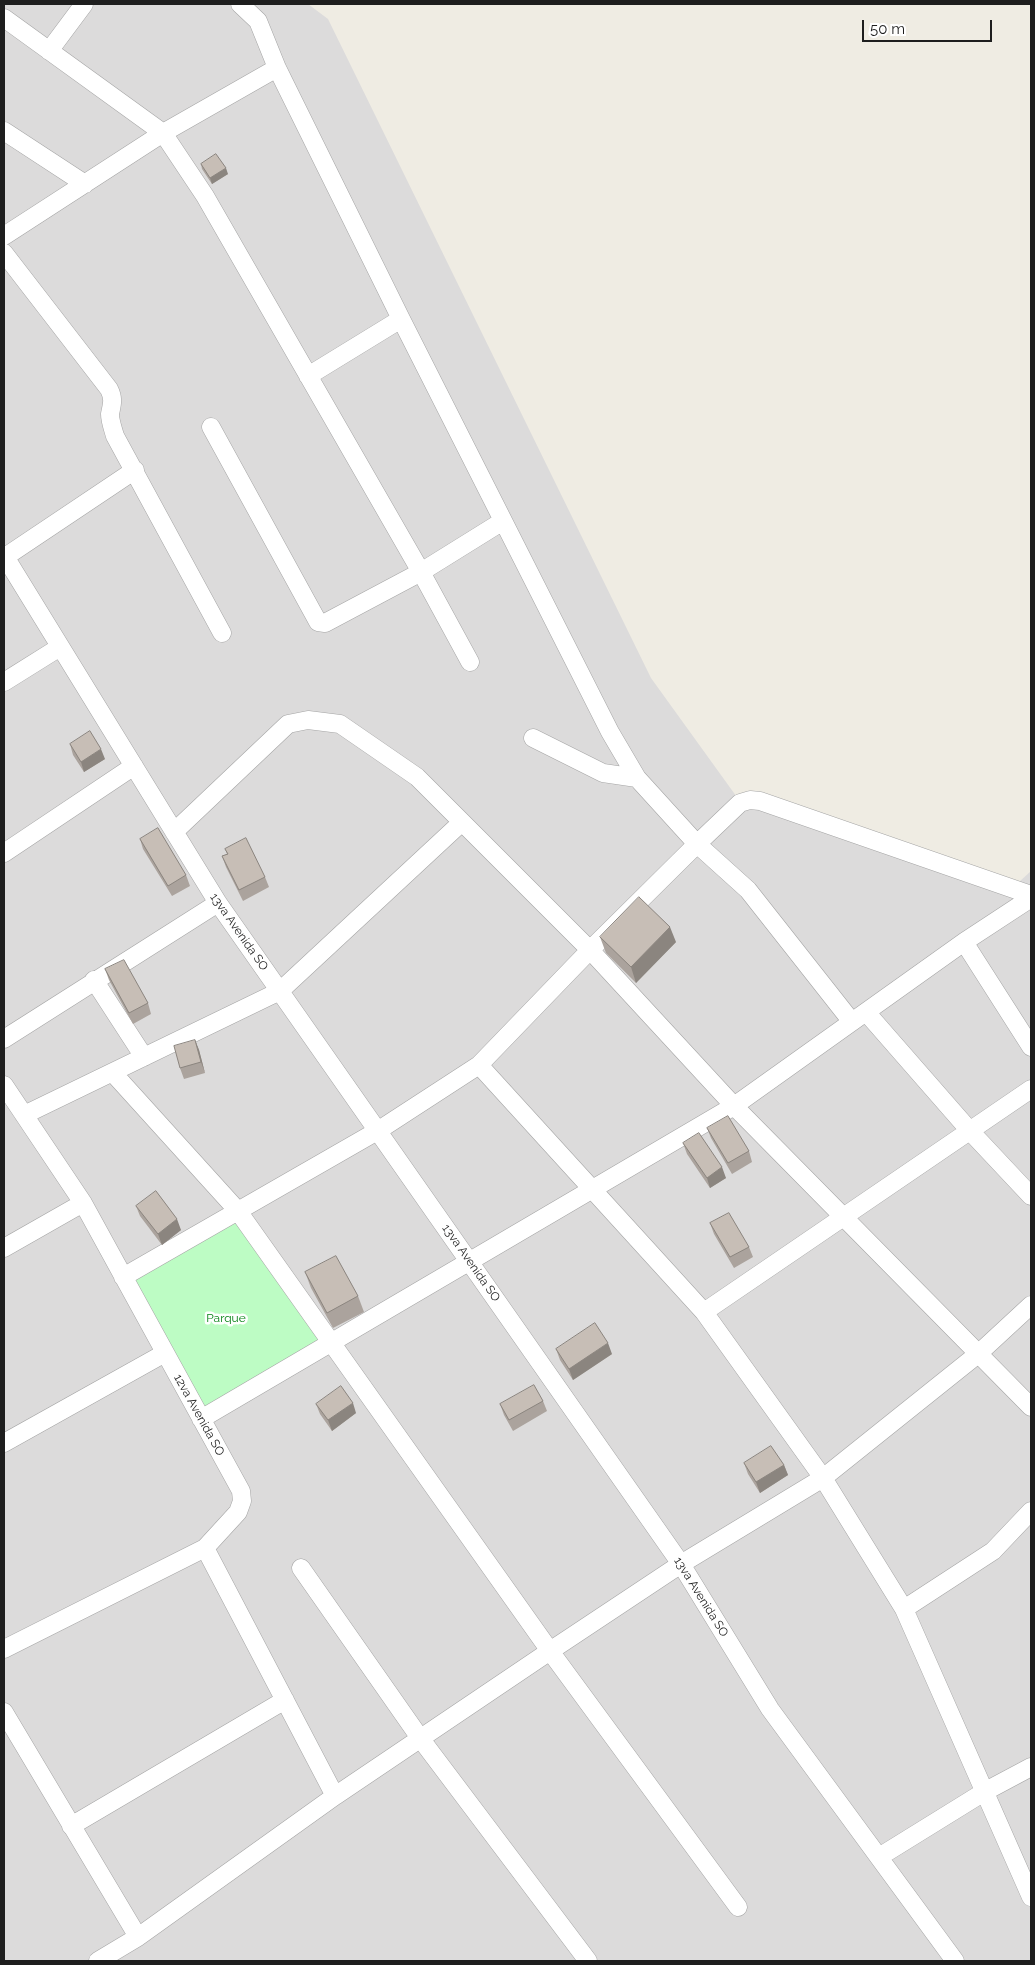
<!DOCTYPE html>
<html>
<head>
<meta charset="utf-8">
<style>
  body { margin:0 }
  #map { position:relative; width:1035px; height:1965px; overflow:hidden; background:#efece3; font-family:Raleway,sans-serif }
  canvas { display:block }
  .frame { position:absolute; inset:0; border:5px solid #1e1e1e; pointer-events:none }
  .scale { position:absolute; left:862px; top:20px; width:130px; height:22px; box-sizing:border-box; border:2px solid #1e1e1e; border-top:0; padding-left:6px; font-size:15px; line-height:18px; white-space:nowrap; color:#1e1e1e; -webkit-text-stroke:4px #fff; paint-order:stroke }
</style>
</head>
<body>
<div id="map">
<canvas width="1035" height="1965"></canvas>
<div class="frame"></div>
<div class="scale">50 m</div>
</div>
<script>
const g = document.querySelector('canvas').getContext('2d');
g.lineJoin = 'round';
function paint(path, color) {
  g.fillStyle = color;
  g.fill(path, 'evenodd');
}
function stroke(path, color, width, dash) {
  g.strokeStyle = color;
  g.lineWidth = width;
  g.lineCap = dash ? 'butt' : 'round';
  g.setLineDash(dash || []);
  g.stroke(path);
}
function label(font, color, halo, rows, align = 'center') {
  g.font = font + ' Raleway,sans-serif';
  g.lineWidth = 5;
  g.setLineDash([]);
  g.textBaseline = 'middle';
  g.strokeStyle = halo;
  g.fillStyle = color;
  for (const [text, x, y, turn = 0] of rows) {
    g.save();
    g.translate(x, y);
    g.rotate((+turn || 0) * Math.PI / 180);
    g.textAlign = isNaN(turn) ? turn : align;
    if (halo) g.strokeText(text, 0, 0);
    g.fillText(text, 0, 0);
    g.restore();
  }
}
paint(new Path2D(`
  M4 4H308L328 19 651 678 739 800 1007 893 1031 871V1961H4Z`), '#dcdbdb');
paint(new Path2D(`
  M238 1211 330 1343 201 1419 123 1277Z`), '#bdfcc4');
const minor = new Path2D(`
  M240 4 258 21 277 68 401 319 610 732 637 778 697 844 740 803 750 800 760 801 1031 895
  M4 18 163 133 205 196 421 572 470 662
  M49 51 84 4
  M4 131 85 184
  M4 236 163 133 277 68
  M4 253 109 389C114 399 112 404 110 414 110 421 113 429 115 436L222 633
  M308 376 401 319
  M211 427 318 622 325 623 421 572 503 521
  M4 555 218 903 681 1564 770 1709 955 1961
  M5 557 135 470
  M4 682 60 647
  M533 738 603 773 637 778
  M174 832 288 724 308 720 340 724 417 777 590 950 734 1106 1031 1407
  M4 853 134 766
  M964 942 1031 1047
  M94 980 144 1057
  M866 1012 970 1131 1031 1196
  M4 1039 218 903
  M479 1065 590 950 697 844 748 890 852 1022
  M113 1073 238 1211 550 1651 738 1907
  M4 1085 83 1203 241 1491 242 1501 238 1512 205 1548 4 1649
  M24 1115 280 991 462 822
  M4 1248 83 1203
  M123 1277 379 1130 479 1065 704 1312 823 1478 904 1609 1031 1897
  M704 1312 1031 1089
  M201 1419 734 1106 964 942 1031 898
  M4 1443 165 1353
  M205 1548 335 1796
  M301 1568 420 1738 588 1961
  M904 1609 993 1551 1031 1511
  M4 1712 138 1937
  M71 1826 285 1700
  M879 1857 984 1792 1031 1767
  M98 1961 138 1937 335 1796 550 1651 681 1564 823 1478 978 1354 1031 1305`);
stroke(minor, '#a5a5a5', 19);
stroke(minor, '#fff', 18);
paint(new Path2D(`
  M201 164 228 174 212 184 202 169Z
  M70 744 105 759 84 772 73 755Z
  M140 839 186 875 190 886 172 896 143 849Z
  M225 849 265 877 269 887 243 901 226 867 222 856 227 854Z
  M600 937 676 942 636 983 606 953Z
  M105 969 148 1003 151 1014 133 1024 109 980Z
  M195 1040 199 1050 205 1073 184 1079 180 1068Z
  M707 1128 749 1151 752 1162 732 1174 711 1138Z
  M683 1143 726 1178 710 1188 687 1154Z
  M136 1206 181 1230 162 1245 140 1216Z
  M710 1223 749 1247 753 1257 734 1268 714 1234Z
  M305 1272 358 1296 364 1312 333 1328 311 1288Z
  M556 1349 612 1354 573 1380 560 1360Z
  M543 1401 547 1411 513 1431 504 1415 500 1404Z
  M316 1404 356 1413 332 1431 320 1414Z
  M744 1463 784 1465 788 1475 760 1493 748 1474Z`), '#aba39d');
paint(new Path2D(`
  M226 168 228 174 212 184 210 178Z
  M101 749 105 759 84 772 81 762Z
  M670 927 676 942 636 983 631 967Z
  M195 1040 199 1050 205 1073 201 1062Z
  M722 1167 726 1178 710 1188 707 1178Z
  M177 1219 181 1230 162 1245 158 1234Z
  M608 1343 612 1354 573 1380 569 1369Z
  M353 1403 356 1413 332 1431 328 1420Z
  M784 1465 788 1475 760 1493 756 1482Z`), '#8b857f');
const building = new Path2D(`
  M216 154 226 168 210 178 201 164Z
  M90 731 101 749 81 762 70 744Z
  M158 828 186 875 168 886 140 839Z
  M246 838 265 877 239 890 222 856 228 854 225 849Z
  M639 897 670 927 631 967 600 937Z
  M124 960 148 1003 129 1013 105 969Z
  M195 1040 201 1062 180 1068 174 1046Z
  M728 1116 749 1151 728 1163 707 1128Z
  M699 1133 722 1167 707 1178 683 1143Z
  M156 1191 177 1219 158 1234 136 1206Z
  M729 1213 749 1247 730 1257 710 1223Z
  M336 1256 358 1296 327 1313 305 1272Z
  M595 1323 608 1343 569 1369 556 1349Z
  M534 1385 543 1401 509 1420 500 1404Z
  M341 1386 353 1403 328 1420 316 1404Z
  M771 1446 784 1465 756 1482 744 1463Z`);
paint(building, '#c7beb6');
stroke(building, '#8b857f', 1);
label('12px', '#1e1e1e', '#fff', [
  ["13va Avenida SO",239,932,55],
  ["13va Avenida SO",471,1263,55],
  ["12va Avenida SO",199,1415,61],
  ["13va Avenida SO",701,1597,58]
]);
label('12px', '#068214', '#fff', [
  ["Parque",226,1318]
]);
</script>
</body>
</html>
